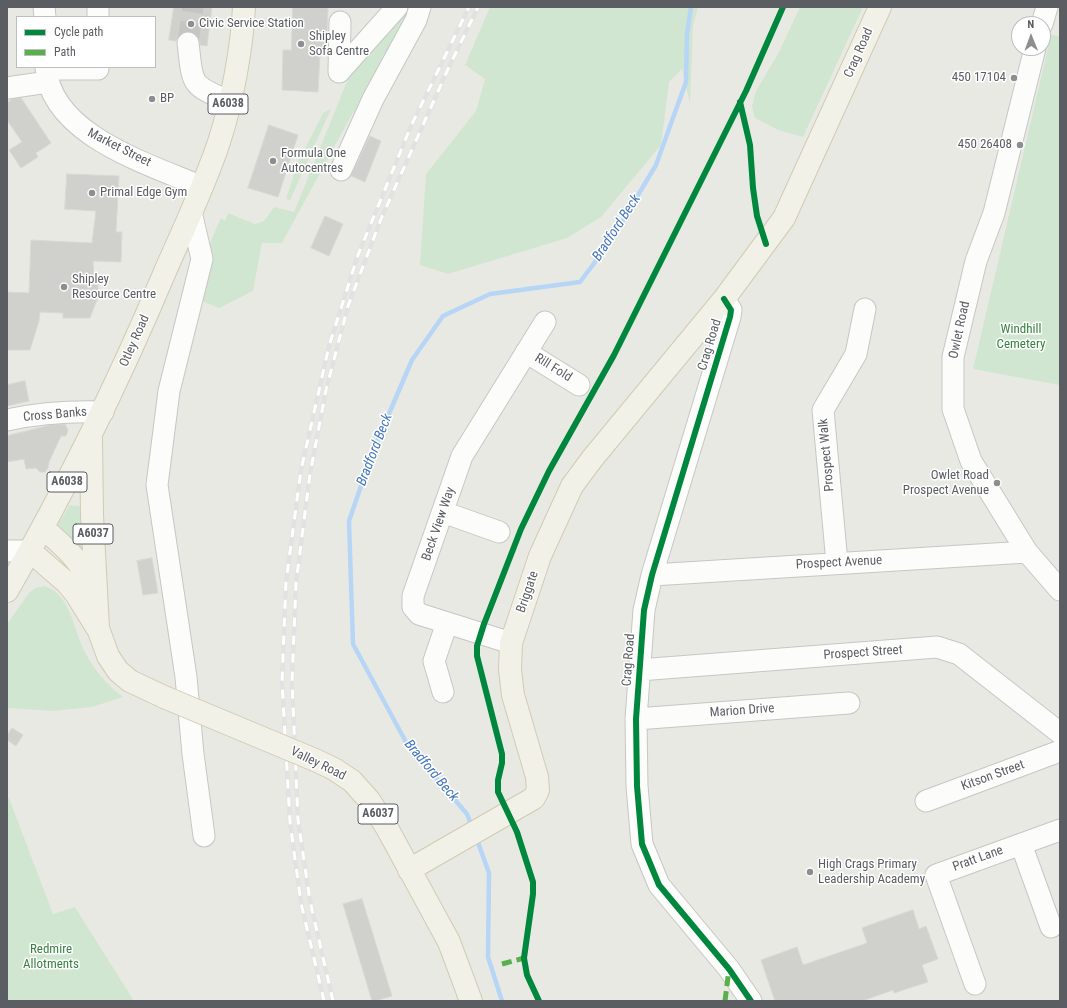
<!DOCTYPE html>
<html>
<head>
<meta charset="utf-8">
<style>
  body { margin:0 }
  #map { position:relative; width:1067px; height:1008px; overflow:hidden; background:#e9e9e4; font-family:"Roboto Condensed",sans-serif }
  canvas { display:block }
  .frame { position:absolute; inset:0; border:8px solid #5a5d62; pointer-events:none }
  .legend { position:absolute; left:16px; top:16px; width:140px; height:52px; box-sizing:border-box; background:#fff; border:1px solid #bdbec0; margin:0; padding:5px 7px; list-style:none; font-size:12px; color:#5a5d62 }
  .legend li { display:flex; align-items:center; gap:8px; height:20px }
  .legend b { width:20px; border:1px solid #bdbec0 }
  .north { position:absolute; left:1011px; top:16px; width:40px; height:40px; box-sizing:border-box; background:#fff; border:1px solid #bdbec0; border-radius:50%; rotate:359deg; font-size:11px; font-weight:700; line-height:16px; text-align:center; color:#5a5d62 }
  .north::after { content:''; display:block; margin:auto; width:14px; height:18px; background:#8c8e90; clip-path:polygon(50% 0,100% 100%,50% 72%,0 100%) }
</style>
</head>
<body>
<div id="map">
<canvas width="1067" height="1008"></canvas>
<div class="frame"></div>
<ul class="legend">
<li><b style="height:5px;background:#00873e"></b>Cycle path</li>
<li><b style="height:5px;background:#58b04a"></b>Path</li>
</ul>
<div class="north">N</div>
</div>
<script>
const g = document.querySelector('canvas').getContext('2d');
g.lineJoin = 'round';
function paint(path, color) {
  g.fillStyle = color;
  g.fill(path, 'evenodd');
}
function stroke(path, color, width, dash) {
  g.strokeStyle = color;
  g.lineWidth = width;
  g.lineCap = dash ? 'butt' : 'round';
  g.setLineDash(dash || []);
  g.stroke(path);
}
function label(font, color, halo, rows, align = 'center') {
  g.font = font + ' "Roboto Condensed",sans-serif';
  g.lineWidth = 3;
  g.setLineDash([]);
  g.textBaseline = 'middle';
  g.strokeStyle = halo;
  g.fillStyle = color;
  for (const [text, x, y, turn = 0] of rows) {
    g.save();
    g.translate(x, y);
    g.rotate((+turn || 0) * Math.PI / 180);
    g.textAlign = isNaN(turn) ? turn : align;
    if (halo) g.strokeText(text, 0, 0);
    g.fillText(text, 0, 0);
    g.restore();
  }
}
paint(new Path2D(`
  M407 7H412L383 68 350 118 282 243H262L253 291 219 308 199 300 207 249 221 218 225 221 228 213 255 224 264 221 274 207 294 212 350 74Z
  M490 7H698L693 26 690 104 682 69 669 82 661 145 601 217 567 238 448 274 420 265 426 174 476 111 485 79 465 65Z
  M800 7H863L803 137 778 130 755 118 752 106 756 91 779 52Z
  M1051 35 1060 36V385L973 369Z
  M331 109 290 200 286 199 298 162 323 113Z
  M70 505 79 506 84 511 90 561 56 527Z
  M44 586C70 593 73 628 84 650 93 669 107 685 123 697L92 707 53 711 7 708V624L29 593 35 588Z
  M9 798 53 914 75 907 134 1001H7V799Z`), '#d1e6d1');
stroke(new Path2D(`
  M472 827 467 814 407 744 353 644 349 521 373 451 412 360 443 316 490 294 580 282 610 242 656 165 686 82 687 34 691 7
  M476 837 489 873 488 957 502 1001`), '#b7d5f5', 4.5);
const building = new Path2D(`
  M174 7H212L207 46 200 45 198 36 192 32 187 31 181 33 176 41 169 40Z
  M293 7 328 8 326 55H320L318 92 282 90 283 50H291Z
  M21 98 51 143 36 153 38 157 21 168 9 150 22 142 7 120V103L12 99Z
  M269 125 298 135 278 197 248 188Z
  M370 136 381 141 365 182 351 176Z
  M67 174 119 176 116 232H122L121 262 93 261 94 282 98 283V297L90 318H63V313L40 312 39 321 30 350H7V292L29 293 31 240 92 243 96 211 65 209Z
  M325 216 343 224 329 256 311 248Z
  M25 381 29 401 7 406V385Z
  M51 425 65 424 68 430 66 436H61L49 462 48 468 45 472H40L36 468 26 469 24 459 7 462V436Z
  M152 558 158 593 143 595 137 561Z
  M12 728 23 735 16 746 7 740V736Z
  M362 899 392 996 375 1001H372L343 904Z
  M913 910 919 929 926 926 938 959 922 965 928 982 894 993 893 990 862 1001H775L761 960 797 947 803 965 867 943 862 928Z`);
paint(building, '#d0d0cd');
stroke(building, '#d8d8d4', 1);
stroke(new Path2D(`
  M188 43 193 7`), '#c5c6c4', 21, [21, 10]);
const minor = new Path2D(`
  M44 7 45 17
  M98 7V17
  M340 22 339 72 397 7
  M1042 24 1047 7
  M188 43C193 84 189 85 229 101
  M1035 48 994 213 976 261 953 357V409L971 461 1027 552 1060 590
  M46 67C50 135 149 164 202 187
  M46 69H98V67
  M7 88 48 82
  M341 170 373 99 416 20 420 7
  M191 212 202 259 169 391 157 485 186 677 193 754 204 836
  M724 299 731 310 730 317 652 575 644 610 636 719 637 786 642 844 659 885 729 969 751 1001
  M526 352 579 385
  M7 420C39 413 69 411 103 412
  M443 512 499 532
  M7 551H30
  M837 563 823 410 856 354 865 309
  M652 575 1027 552
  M511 643 419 614 413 607V596L462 456 545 322
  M639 670 937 647 959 654 1060 733
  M443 692 434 661 447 623
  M636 719 849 703
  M926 801 1060 751
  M1021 844 1051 927
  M975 984 936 875 1060 830`);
const major = new Path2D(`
  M91 438 92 515 98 628
  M43 528C64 546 82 562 93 588
  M30 551 67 583 76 594 99 631 108 656 118 671 130 681 164 697
  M7 591C66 489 118 383 164 274 183 230 204 187 219 142 232 102 242 48 244 7
  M315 760 334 769 352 781 369 800 387 828 449 942 471 1001
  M409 870 534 798 538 790 537 777 513 695 510 670 511 643 540 556 572 486 592 459 724 299 784 218 880 7`);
stroke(minor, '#c6c6c5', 23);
stroke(major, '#d1cbb2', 24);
stroke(minor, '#fcfcfb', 21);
stroke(major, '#f2f1e7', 22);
const rail = new Path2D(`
  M324 1001 301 903 290 822 282 682 286 582 301 470 329 346 358 255 411 126 469 7
  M333 1001 310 901 298 820 292 682 296 583 310 474 326 390 348 306 381 219 448 69 478 7`);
stroke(rail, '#e1e2e1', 4.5);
stroke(rail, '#fff', 3, [9]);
const majorBridge = new Path2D(`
  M164 697 315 760`);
stroke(majorBridge, '#d1cbb2', 24, []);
stroke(majorBridge, '#f2f1e7', 22);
stroke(new Path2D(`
  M502 964 524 958
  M725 1001 729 969`), '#58b04a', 5, [10, 5]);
stroke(new Path2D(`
  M740 102 750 145 753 188 757 216 766 244
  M724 299 731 310 730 317 652 575 644 610 636 719 637 786 642 844 659 885 729 969 751 1001
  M539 1001 527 975 524 958 533 894V882L517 832 498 792V780L502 763V754L477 656V646L484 624 521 529 549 471 614 355 746 91 783 7`), '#00873e', 6);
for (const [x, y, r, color] of [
  [191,24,4,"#8c8e90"],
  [301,44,4,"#8c8e90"],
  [1014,78,4,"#8c8e90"],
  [152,99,4,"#8c8e90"],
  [1020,145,4,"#8c8e90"],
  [273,161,4,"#8c8e90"],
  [92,193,4,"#8c8e90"],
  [64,287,4,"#8c8e90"],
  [997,483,4,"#8c8e90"],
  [810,872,4,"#8c8e90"]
]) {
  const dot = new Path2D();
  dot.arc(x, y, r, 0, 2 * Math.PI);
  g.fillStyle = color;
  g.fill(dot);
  stroke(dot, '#fff', 1.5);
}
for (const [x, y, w] of [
  [228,104,40],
  [67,482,40],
  [93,534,40],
  [378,814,40]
]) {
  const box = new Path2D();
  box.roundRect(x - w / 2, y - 10, w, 20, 3);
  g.fillStyle = '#fff';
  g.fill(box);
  stroke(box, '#5a5d62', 1);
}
label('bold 12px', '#5a5d62', null, [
  ["A6038",228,104],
  ["A6038",67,482],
  ["A6037",93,534],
  ["A6037",378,814]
]);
label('13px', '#5a5d62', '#fff', [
  ["Civic Service Station",199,24],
  ["Shipley",309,37],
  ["Sofa Centre",309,52],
  ["450 17104",1006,78,"right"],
  ["BP",160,99],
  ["450 26408",1012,145,"right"],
  ["Formula One",281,154],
  ["Autocentres",281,169],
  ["Primal Edge Gym",100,193],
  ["Shipley",72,280],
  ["Resource Centre",72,295],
  ["Owlet Road",989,476,"right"],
  ["Prospect Avenue",989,491,"right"],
  ["High Crags Primary",818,865],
  ["Leadership Academy",818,880]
], 'left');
label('13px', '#5a5d62', '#fff', [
  ["Crag Road",859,53,-66],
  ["Market Street",119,148,27],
  ["Owlet Road",960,330,-78],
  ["Otley Road",135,341,-66],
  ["Crag Road",710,345,-73],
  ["Rill Fold",553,368,32],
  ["Cross Banks",55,415,-5],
  ["Prospect Walk",827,455,-95],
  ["Beck View Way",439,524,-71],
  ["Prospect Avenue",839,563,-3],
  ["Briggate",528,592,-71],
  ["Prospect Street",863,653,-4],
  ["Crag Road",629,660,-86],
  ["Marion Drive",742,711,-4],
  ["Valley Road",318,764,26],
  ["Kitson Street",993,776,-20],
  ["Pratt Lane",978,859,-20]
]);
label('13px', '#378341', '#fff', [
  ["Windhill",1021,330],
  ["Cemetery",1021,345],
  ["Redmire",51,950],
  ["Allotments",51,965]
]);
label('italic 14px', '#4576be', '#fff', [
  ["Bradford Beck",617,228,-57],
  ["Bradford Beck",375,450,-69],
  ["Bradford Beck",431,771,50]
]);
</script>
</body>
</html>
